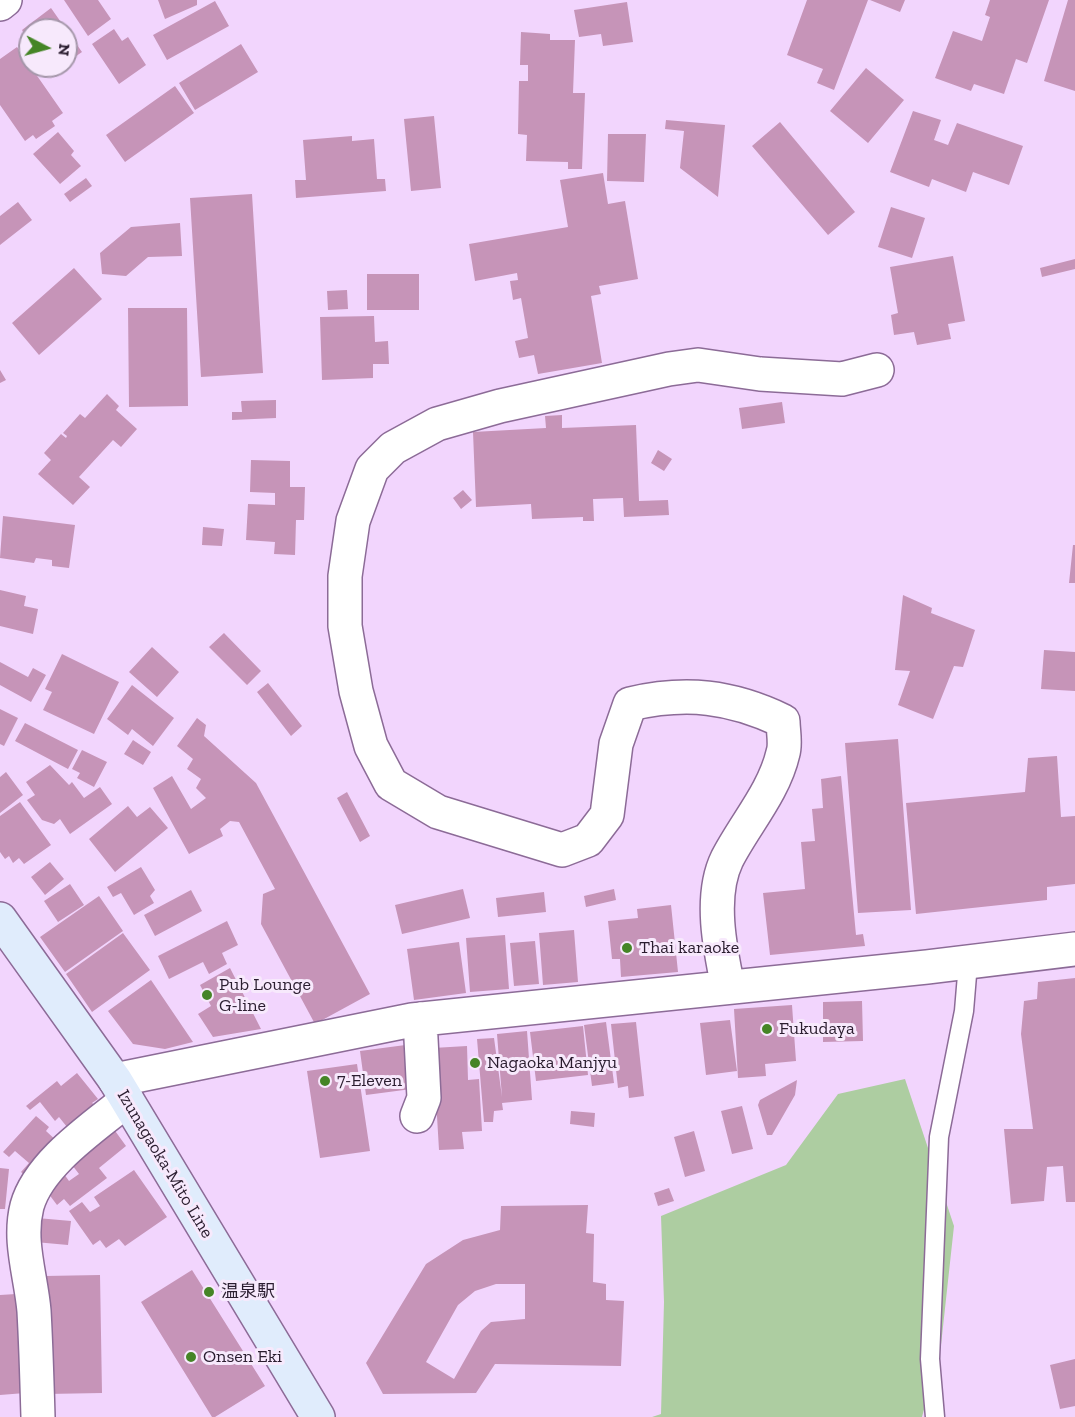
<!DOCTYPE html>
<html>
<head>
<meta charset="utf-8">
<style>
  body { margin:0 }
  #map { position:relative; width:1075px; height:1417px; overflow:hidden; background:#f2d5fd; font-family:"Zilla Slab",serif }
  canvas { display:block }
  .north { position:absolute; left:18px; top:18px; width:60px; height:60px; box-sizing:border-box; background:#f7e9fc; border:2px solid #a597aa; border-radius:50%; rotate:96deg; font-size:16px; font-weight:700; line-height:24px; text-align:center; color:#2a1d2f }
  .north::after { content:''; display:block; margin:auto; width:21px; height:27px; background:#458526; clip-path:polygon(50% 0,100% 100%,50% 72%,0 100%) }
</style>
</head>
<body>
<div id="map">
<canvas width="1075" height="1417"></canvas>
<div class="north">N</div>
</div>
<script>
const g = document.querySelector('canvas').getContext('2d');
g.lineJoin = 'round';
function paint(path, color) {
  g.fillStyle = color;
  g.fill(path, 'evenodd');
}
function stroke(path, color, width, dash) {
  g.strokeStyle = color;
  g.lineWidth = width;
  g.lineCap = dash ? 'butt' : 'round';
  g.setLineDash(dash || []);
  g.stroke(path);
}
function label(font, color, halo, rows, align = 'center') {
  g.font = font + ' "Zilla Slab","Noto Sans JP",serif';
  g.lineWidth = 6;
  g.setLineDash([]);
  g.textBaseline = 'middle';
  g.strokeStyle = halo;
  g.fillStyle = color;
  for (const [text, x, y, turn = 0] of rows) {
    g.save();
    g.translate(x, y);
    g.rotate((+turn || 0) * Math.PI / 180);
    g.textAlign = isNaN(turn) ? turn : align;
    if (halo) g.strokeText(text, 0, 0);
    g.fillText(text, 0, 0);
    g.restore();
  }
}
paint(new Path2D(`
  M905 1079 954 1226 941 1345 922 1417H652L661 1414 664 1302 661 1216 786 1165 838 1094Z`), '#adcda1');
paint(new Path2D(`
  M64 0H98L111 19 88 36Z
  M158 0H197V5L165 19Z
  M807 0H868L834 90 817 83 823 69 787 55Z
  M870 0H905L900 12Z
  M990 0H1049L1027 63 1016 59 1004 94 974 84 971 91 935 78 953 31 982 41 990 17 985 15Z
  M1068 0H1075V91L1044 81Z
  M215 1 229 26 167 60 153 35Z
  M627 2 633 42 603 46 601 34 579 37 574 10Z
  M51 8 82 52 66 63V30H30V42L22 30Z
  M114 29 122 41 128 37 146 65 119 84 92 44Z
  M521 32 550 34V40H575L573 93H585L582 169H568V162L526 161 527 135 518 134 519 81H528V65H520Z
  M241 44 258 72 195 110 179 83Z
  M17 47 63 113 52 121 55 126 36 139 33 135 25 141 0 105V59Z
  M47 66H62L52 73Z
  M866 68 904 100 868 143 830 111Z
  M175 86 194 113 125 162 106 135Z
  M913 111 941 120 934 140 948 145 957 123 1023 146 1009 185 973 172 966 192 932 179 929 187 890 172Z
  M434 116 441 188 411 191 404 119Z
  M666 120 725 125 718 197 680 168 684 131 665 129Z
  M780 122 855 212 828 235 752 146Z
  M58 132 74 151 71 155 81 166 60 184 33 154Z
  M608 134H646L644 182 607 181Z
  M352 136V141L374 139 377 179H385L386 191 296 198 295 180H306L303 140Z
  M603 173 608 204 625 201 638 279 599 286 601 294 591 296 602 363 538 374 534 355 519 358 515 341 528 338 521 298 513 300 510 281 518 280 517 273 475 281 469 244 568 227 560 180Z
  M86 178 92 186 70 202 64 194Z
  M252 194 263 373 201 377 190 198Z
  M18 202 32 220 0 245V216Z
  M891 207 925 218 912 258 878 247Z
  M180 223 182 256 148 257 126 276 102 274 100 253 131 227Z
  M953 256 965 321 948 324 951 339 917 345 914 332 894 335 891 315 898 313 890 267Z
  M1075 259V269L1042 277 1040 268Z
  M74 268 102 299 39 355 12 323Z
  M367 274H419V310H367Z
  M347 290 348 309 328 310 327 291Z
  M128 308H187L188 406 129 407Z
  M374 316 375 342 388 341 389 364H373V378L322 380 320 317Z
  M0 370 6 380 0 383Z
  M107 394 119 406 116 410 137 429 121 447 113 440 79 477 90 487 73 505 38 474 51 460 44 453 61 434 66 438 67 436 63 433 80 414 85 418Z
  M276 400V418L232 420V412H242L241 401Z
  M782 402 785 423 742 429 739 408Z
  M562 415V428L636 425 639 501 668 500 669 515 624 517 623 498 593 499 594 521H583V517L532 519 531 504 476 507 473 432 546 428 545 416Z
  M658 450 672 459 664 471 651 463Z
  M251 460 290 461V487H305L304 520H296L295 555 274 554 275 542 246 540 248 504 275 505V493L250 492Z
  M463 490 472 500 461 509 453 498Z
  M3 516 75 525 69 568 52 566V560L36 558 34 563 0 558Z
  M203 527 224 529 222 546 202 545Z
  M1073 545H1075V583H1069Z
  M0 590 26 596 24 606 38 609 33 634 0 626Z
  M903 595 932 608 931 613 975 630 963 667 954 666 933 719 898 705 910 671 895 670Z
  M224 633 261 671 247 685 209 647Z
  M152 647 179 672 157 697 129 672Z
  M1044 650 1075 652V691L1041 689Z
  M62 654 119 682 94 734 43 710 52 692 45 689Z
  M0 662 28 677 33 668 46 675 31 702 0 685Z
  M268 683 302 726 291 736 257 692Z
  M132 685 174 718 153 746 132 729 128 735 107 719Z
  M0 709 18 718 4 746 0 744Z
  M197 718 206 725 204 736 256 783 370 994 315 1024 261 924 263 894 275 889 239 822 230 821 220 829 223 836 189 854 153 788 172 776 191 809 206 798 196 788 201 779 187 769 193 759 177 746Z
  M25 723 78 750 68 769 15 741Z
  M898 739 911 910 858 913 845 743Z
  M133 740 151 752 143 765 124 754Z
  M82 750 107 762 94 787 77 778 80 773 72 769Z
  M1057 756 1061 817 1075 816V884L1047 887V900L916 914 906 803 1025 792 1028 758Z
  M50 765 69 785 72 782 84 798 100 787 112 804 70 834 60 819 54 824 42 820 27 800 35 795 26 782Z
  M6 772 23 795 0 813V777Z
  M841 776 856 935 863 934 865 946 770 955 763 893 805 889 801 842 815 841 812 809 823 808 821 779Z
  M347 792 370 836 360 842 337 798Z
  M20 802 51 845 24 864 19 858 13 863 9 856 5 859 0 852V816Z
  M128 806 137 817 150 807 168 828 115 872 89 839Z
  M50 862 64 879 45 895 31 877Z
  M141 867 155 890 150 896 154 903 134 915 121 893 113 897 107 887Z
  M70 884 84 905 58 922 44 901Z
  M463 889 470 918 402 934 395 905Z
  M614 889 616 900 586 907 584 896Z
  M191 890 202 911 155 936 144 915Z
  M544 892 546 912 498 917 496 898Z
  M99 896 123 931 65 972 40 937Z
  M671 905 678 972 621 977 620 959H612L608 921 638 918 637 909Z
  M227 921 238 945 222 953 227 964 209 974 203 962 169 979 158 956Z
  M574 930 578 982 543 985 539 933Z
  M123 933 150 970 92 1012 66 974Z
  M505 935 509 989 470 992 466 938Z
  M535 941 539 984 514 986 510 943Z
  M459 942 466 993 414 1000 407 949Z
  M230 968 261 1029 213 1037 198 1014 211 1006 200 985Z
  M1075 978V1202H1066L1063 1166 1047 1167 1044 1201 1011 1204 1004 1129H1033L1021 1034 1024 1001 1037 999 1038 982Z
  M151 980 193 1042 165 1049 133 1044 108 1011Z
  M862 1001 863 1041 823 1042V1002Z
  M792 1005 796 1061 765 1064 766 1076 738 1078 734 1009Z
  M730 1020 737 1071 706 1075 700 1023Z
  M606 1022 614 1083 592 1086 584 1025Z
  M636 1022 644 1096 629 1098 628 1086 618 1088 611 1024Z
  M583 1026 588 1075 536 1081 530 1032Z
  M527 1031 532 1100 502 1103 503 1110 494 1111 493 1122H484L477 1039 494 1038 502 1097 497 1034Z
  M413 1044 419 1088 366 1095 360 1051Z
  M467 1046 468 1080 479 1079 482 1131 462 1132 464 1149 439 1150 433 1048Z
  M357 1064 370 1151 320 1158 307 1071Z
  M77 1073 98 1099 92 1103 95 1105 67 1127 59 1117 55 1121 40 1102 30 1110 26 1106 57 1081 61 1086Z
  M797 1080 795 1095 772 1135H767L758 1105 760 1100Z
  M742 1106 753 1149 732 1154 721 1111Z
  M571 1111 595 1113 594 1127 570 1124Z
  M36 1116 49 1127 46 1131 59 1143 28 1178 21 1172 29 1163 15 1151 9 1157 3 1152Z
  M113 1128 126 1146 99 1168 107 1178 70 1206 64 1199 57 1205 45 1189 64 1174 69 1181 79 1174 69 1161Z
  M694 1131 705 1171 685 1177 674 1137Z
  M0 1168 9 1169 5 1209H0Z
  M134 1170 167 1217 125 1246 119 1239 106 1248 100 1240 93 1245 69 1211 82 1202 90 1212 100 1206 94 1197Z
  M669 1188 674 1201 658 1206 654 1193Z
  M588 1205 586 1233 594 1234 593 1282 606 1284V1300L624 1301 621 1366 495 1364 476 1393 383 1394 366 1363 426 1264 463 1240 500 1230 501 1206ZM496 1284H525V1319L491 1322 481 1331 454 1379 426 1362 458 1305 475 1291Z
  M37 1218 71 1221 68 1245 35 1242Z
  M192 1270 265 1386 215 1417H212L141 1302Z
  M100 1275 102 1393 47 1394 45 1276Z
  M16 1294 25 1393 0 1395V1295Z
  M1075 1359V1406L1060 1409 1050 1365Z`), '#c694b8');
const service = new Path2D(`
  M935 1417 930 1359 939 1137 964 1011 968 963`);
const minor = new Path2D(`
  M0 4 5 0
  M728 987C720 949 709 896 727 859 745 824 774 792 783 753 786 744 783 731 783 721 731 696 686 691 630 704L616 744 607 815 588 840 562 850 438 812 391 784 371 746 356 691 345 626V576L353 521 372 469 393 448 437 424 500 406 669 369 698 365 760 374 842 379 877 370
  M115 1080 412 1020 927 967 1075 949
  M417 1116 424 1098 420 1019
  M38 1417C37 1382 36 1346 34 1311 31 1276 18 1241 27 1206 39 1163 94 1127 127 1100`);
const secondary = new Path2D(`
  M0 919 115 1080 318 1417`);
stroke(service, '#8c6b97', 21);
stroke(minor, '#8c6b97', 36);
stroke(secondary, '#8c6b97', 36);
stroke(service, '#fff', 18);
stroke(minor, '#fff', 33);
stroke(secondary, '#e0ecfc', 33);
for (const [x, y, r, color] of [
  [627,948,6,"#458526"],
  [207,995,6,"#458526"],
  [767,1029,6,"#458526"],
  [475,1063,6,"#458526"],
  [325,1081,6,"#458526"],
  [209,1292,6,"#458526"],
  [191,1357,6,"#458526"]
]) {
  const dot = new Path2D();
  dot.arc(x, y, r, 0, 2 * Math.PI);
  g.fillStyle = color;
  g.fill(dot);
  stroke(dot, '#f7e9fc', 2);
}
label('18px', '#2a1d2f', '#f7e9fc', [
  ["Thai karaoke",639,948],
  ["Pub Lounge",219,985],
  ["G-line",219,1006],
  ["Fukudaya",779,1029],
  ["Nagaoka Manjyu",487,1063],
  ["7-Eleven",337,1081],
  ["温泉駅",221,1292],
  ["Onsen Eki",203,1357]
], 'left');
label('18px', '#2a1d2f', '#f7e9fc', [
  ["Izunagaoka-Mito Line",165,1164,59]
]);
</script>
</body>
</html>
